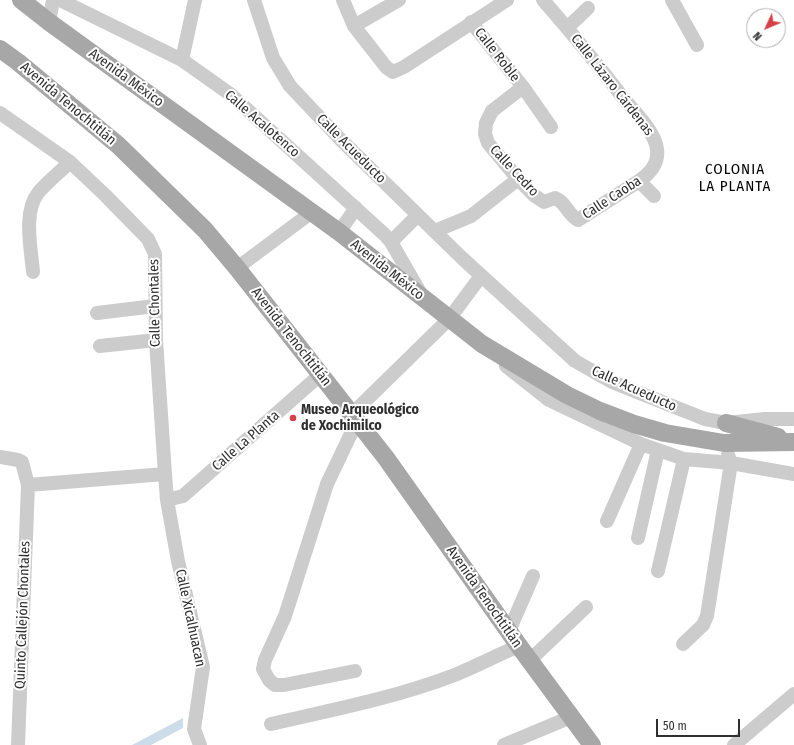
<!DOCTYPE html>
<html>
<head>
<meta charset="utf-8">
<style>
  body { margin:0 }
  #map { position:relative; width:794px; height:745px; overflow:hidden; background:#fff; font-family:"Fira Sans Condensed",sans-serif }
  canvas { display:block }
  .north { position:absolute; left:746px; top:8px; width:40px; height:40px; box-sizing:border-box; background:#fff; border:1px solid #acacac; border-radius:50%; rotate:226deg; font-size:11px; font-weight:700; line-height:16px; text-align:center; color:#2f2f2f }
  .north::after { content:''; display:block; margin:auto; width:14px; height:18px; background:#d74049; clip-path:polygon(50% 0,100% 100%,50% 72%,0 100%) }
  .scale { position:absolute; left:656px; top:719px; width:84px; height:18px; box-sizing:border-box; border:2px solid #2f2f2f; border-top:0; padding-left:5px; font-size:12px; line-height:14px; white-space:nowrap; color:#2f2f2f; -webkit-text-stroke:3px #fff; paint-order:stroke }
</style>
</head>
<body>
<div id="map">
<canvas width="794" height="745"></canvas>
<div class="north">N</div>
<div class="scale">50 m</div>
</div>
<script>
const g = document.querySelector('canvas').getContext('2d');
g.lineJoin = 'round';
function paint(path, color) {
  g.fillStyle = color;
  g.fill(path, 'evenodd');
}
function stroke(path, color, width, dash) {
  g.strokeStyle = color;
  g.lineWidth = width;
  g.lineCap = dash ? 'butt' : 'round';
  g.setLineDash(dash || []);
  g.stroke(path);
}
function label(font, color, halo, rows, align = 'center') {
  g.font = font + ' "Fira Sans Condensed",sans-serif';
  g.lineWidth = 4;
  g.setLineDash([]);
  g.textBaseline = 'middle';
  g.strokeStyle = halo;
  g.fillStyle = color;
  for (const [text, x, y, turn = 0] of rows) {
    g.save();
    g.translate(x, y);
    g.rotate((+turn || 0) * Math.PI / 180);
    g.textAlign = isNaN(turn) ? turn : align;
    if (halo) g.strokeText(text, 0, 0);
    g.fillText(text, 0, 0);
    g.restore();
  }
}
paint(new Path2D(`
  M183 718V728L151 745H132Z`), '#ccdde9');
stroke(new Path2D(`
  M60 0 182 60 230 94 385 235 391 242 421 294
  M254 0 273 58 290 86 341 140 462 258 575 361 612 382 705 419 726 423 765 419H794
  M343 0 354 26 386 67 393 72 404 67 507 0
  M672 0 697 45
  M49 22 53 0
  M471 22 523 87 551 127
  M354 26 399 0
  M567 28 588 8
  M182 60 195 0
  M523 87 492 111 486 123 485 134 488 143 518 179 535 196 544 202 555 198C567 203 566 213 578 220L639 181C650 173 659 164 657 149 655 132 635 112 624 99 598 65 571 32 543 0
  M0 113 70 162 105 195 148 239 155 254 156 340 165 474 167 500 178 561 203 667 194 729 200 745
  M639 181 654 196
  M435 231 471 216 518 179
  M339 232 356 208
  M391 242 418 215
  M237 268 312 212
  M33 272C31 248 23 212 38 193 47 182 60 172 70 162
  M97 313 155 306
  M100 346 156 340
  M506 366 549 400 641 444 684 459 731 463 794 474
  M351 415 449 319 481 276
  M0 457 18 460 22 462 28 485 18 745
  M28 485 165 474
  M167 500 183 496 320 375
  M607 521 641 444
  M638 538 658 450
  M658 571 684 459
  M509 631 533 576
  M683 644 703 625 707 616 731 463 728 455
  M530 660 586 607
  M355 671 284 685H275L269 680 263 669 265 660 285 616 327 484 357 421
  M271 724C332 710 394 698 452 676 475 667 497 655 519 646
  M504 745 571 717
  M734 745 794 694`), '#ccc', 14);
stroke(new Path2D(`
  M21 0 49 22 339 232 482 344 567 395 600 411 634 424 665 433 724 443 794 442
  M0 49 18 62 118 145 205 230 237 268 386 458 519 646 592 745
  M726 423 778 437`), '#a7a7a7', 18);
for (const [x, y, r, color] of [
  [293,418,4,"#d74049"]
]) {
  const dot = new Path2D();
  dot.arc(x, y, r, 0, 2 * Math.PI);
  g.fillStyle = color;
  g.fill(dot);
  stroke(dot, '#fff', 1.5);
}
label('14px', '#2f2f2f', '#fff', [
  ["Calle Roble",497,55,52],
  ["Avenida México",126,78,36],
  ["Calle Lázaro Cárdenas",612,85,52],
  ["Avenida Tenochtitlán",68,104,40],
  ["Calle Acalotenco",262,124,41],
  ["Calle Acueducto",351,149,45],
  ["Calle Cedro",514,171,47],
  ["Calle Caoba",612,198,-33],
  ["Avenida México",387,270,38],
  ["Calle Chontales",155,303,-91],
  ["Avenida Tenochtitlán",291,337,52],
  ["Calle Acueducto",634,389,24],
  ["Calle La Planta",246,441,-41],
  ["Avenida Tenochtitlán",484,597,55],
  ["Quinto Callejón Chontales",23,615,-88],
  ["Calle Xicalhuacan",190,618,78]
]);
label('bold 14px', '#2f2f2f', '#fff', [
  ["Museo Arqueológico",301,410],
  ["de Xochimilco",301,426]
], 'left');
g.letterSpacing = '1px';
label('15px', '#000', '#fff', [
  ["COLONIA",735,170],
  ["LA PLANTA",735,187]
]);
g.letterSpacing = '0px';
</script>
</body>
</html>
